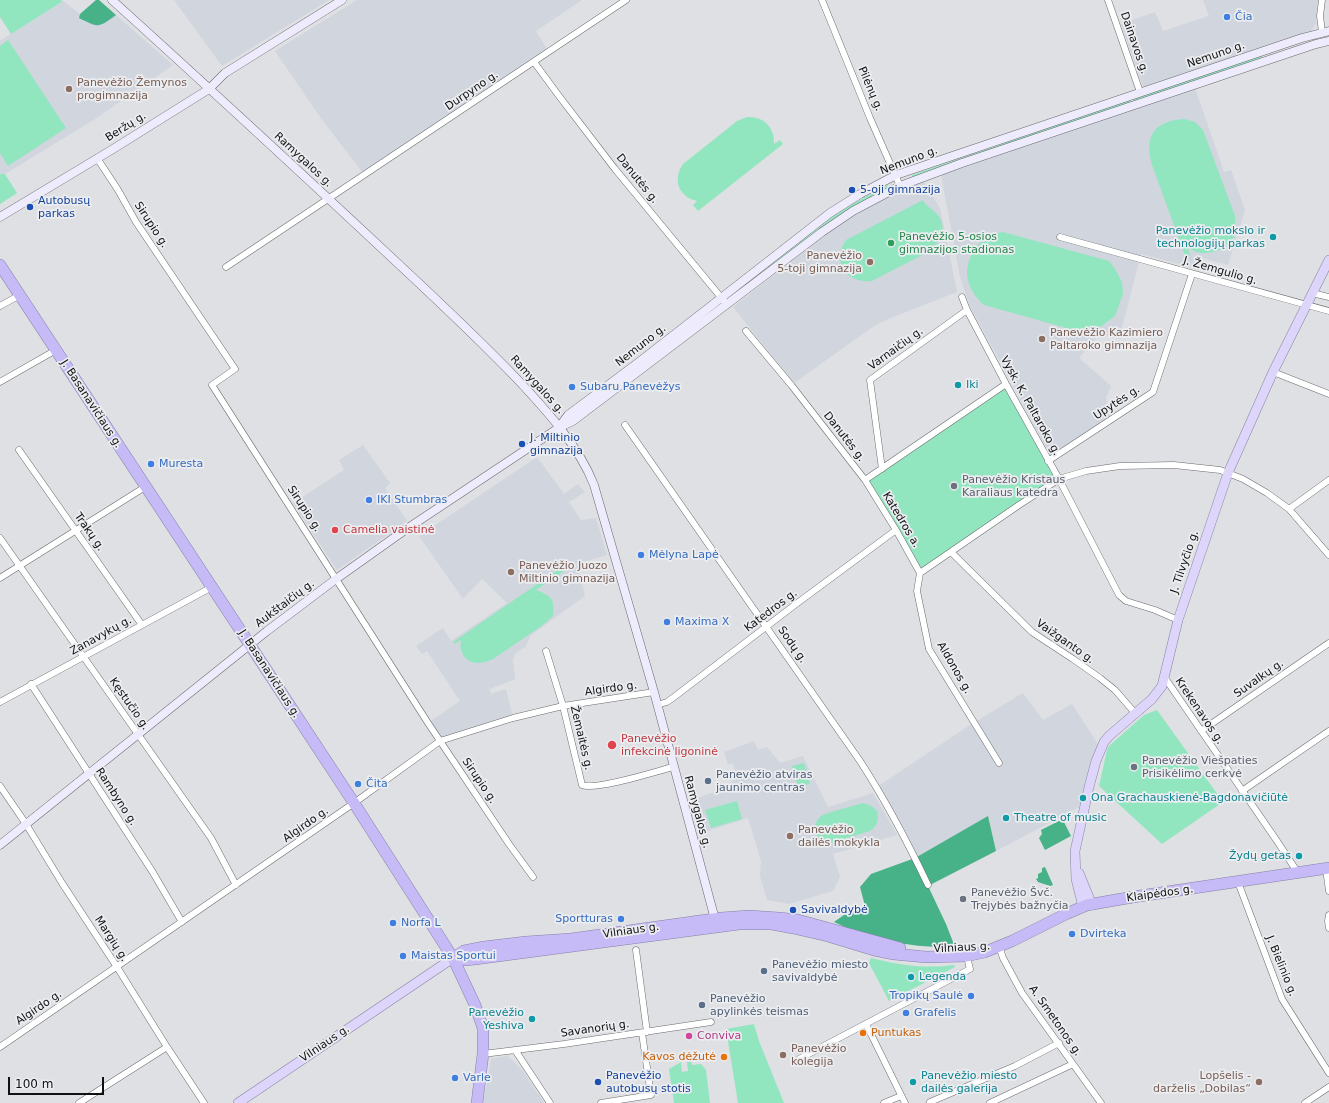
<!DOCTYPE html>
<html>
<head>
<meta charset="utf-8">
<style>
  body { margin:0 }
  #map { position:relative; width:1329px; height:1103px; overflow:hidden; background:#dee0e3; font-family:"DejaVu Sans",sans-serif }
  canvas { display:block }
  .scale { position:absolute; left:8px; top:1077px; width:96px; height:18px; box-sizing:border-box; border:2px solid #101112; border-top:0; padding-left:5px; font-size:12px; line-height:14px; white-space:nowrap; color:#101112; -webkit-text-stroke:3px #ecedf0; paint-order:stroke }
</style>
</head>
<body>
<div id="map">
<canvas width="1329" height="1103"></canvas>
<div class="scale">100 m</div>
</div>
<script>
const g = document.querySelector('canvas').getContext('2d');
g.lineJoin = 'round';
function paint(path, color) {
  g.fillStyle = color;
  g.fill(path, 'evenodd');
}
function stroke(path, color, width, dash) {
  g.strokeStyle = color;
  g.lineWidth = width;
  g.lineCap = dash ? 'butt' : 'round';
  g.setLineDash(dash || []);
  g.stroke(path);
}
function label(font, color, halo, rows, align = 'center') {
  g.font = font + ' "DejaVu Sans",sans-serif';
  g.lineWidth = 3.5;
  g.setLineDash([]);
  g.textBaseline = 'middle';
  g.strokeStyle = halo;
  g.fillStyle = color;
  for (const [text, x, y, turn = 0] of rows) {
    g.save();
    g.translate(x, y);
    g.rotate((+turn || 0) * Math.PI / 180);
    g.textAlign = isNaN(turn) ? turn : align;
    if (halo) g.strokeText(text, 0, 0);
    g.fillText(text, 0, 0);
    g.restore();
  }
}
paint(new Path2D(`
  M96 0H99L173 65 95 119 5 174H0V41L63 1 80 14Z
  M174 0H329L222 66Z
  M357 0H582L536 31 547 49 363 173 320 117 275 51Z
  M1203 0H1318L1316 23 1311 31 1143 87 1121 24 1155 12 1163 31 1209 16Z
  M1195 88 1224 172 1231 170 1245 210 1228 265 1202 258 1198 269 1141 254 1119 339 1098 333 1095 340 1079 358 1111 386 1106 398 1110 417 1051 456 970 306 960 277 941 175Z
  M923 181 940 208 957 292 888 319 874 326 794 383 733 307 827 233 852 217 894 193Z
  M363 445 390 483 385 488 407 521 337 570 293 503 344 470 339 460Z
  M537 457 564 494 578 484 585 492 569 502 581 520 596 518 607 555 577 564 585 596 531 635 526 646 515 654 513 660 515 679 490 689 488 685 491 694 506 689 513 718 440 741 428 723 460 701 427 651 422 654 416 646 443 628 451 641 507 603 482 579 463 599 419 536Z
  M1023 693 1043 720 1072 704 1101 749 1085 804 996 851 988 817 915 858 877 787 970 725Z
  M754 741 758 750 767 747 780 763 803 756 828 807 873 793 897 835 833 854 840 877 833 891 789 904 767 900 760 876 761 861 748 818 701 833 691 800 730 787 729 784 737 777 733 763 728 764 724 752Z
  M507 1056 512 1060 523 1071 544 1103H483L491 1059Z`), '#d0d5de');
paint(new Path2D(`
  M0 0H60L63 1 11 34 0 17Z
  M8 40 66 128 8 166 0 153V46Z
  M1262 55V58L1134 102 1133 99Z
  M1130 100 1131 102 912 177V175Z
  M747 117C764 116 775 128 774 144L780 140 783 144 698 211 693 205 697 201C679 197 672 180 683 164L737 121Z
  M1184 119 1195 122 1203 130 1235 216C1235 222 1237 232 1233 238 1227 249 1209 256 1197 252 1194 251 1191 249 1188 248L1190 256 1186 258 1152 165C1144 136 1154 121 1184 119Z
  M0 174H5L17 193 0 204Z
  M888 185 889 188 729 297 834 216 854 203Z
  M923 200C926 207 931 207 936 213 948 225 942 241 930 251L872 281C846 284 831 262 846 240Z
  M1003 232 1109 261 1115 269 1122 282 1123 294 1115 316 1103 325 1093 330 1081 332 984 305C975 298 967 284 967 273 967 258 979 238 994 234 996 233 1000 233 1003 232Z
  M1006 384 1059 479 920 573 865 480Z
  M562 567 564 571 536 590C551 596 555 598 553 616L543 625 493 659C481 665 465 666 461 649 460 647 461 642 461 640L454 644 453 642Z
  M1157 710 1223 802 1162 844 1099 786 1107 750 1109 746 1144 715Z
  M804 763 810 784 798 787 792 766Z
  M737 801 742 819 711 828 705 810Z
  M862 803 870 805 877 811C879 820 878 825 870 831L831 843C825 843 819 841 816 834 813 827 816 819 823 815 832 811 851 807 862 803Z
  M871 958C899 965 925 969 954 965L955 967 889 1001 869 963Z
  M754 1024 759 1041 784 1103H738L726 1029Z
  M691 1061 692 1065 701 1064 706 1070 710 1103H674L669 1069 681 1062 682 1072 688 1071 687 1062Z`), '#91e6c0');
paint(new Path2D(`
  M96 0H99L116 15C98 28 99 28 79 18L80 14Z
  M988 816 996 851 928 886 946 924 955 947C913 948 872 941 834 922L848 912 865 906 860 887 871 874 915 858Z
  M1059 821 1064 822 1071 836 1045 850 1039 838 1042 834 1041 830Z
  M1045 867 1053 885 1050 886 1038 882 1036 879 1038 878V874L1042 872V868Z`), '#47b288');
const street = new Path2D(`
  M822 0 870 118 900 186
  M1108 0 1140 92
  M1322 0 1320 16 1322 32
  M534 62 559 96 615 169 724 301
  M97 158 118 190 136 222 235 369 212 385 428 723 509 844 533 877
  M1060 237 1329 311
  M226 267 626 0
  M1312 293 1329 297
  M962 297 967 310 1006 384 1059 479 1119 595 1126 601 1155 610 1178 620
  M0 306 20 295
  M746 331 792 386 865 480 896 530 920 573
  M1273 372 1329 394
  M0 382 56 350
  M625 425 860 761C886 801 908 843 928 885
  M19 450 142 625
  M1048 461 1153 392 1192 274
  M882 469 870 380 967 310
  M865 480 1006 384
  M1289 509 1329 480
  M0 538 211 838 236 885
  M951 552 1032 632 1073 659 1100 678 1115 690 1135 713
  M920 573 1019 505 1059 479 1086 471 1120 466 1174 465 1220 470 1243 479 1267 493 1289 509 1329 555
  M920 573 917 591 929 649 999 763
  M0 578 145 487
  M546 651 563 706 582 785C595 791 657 771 673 767
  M1165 678 1277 841 1298 873
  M31 684 152 871 182 922
  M0 702 212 587
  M657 705 667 702 674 697 796 604 896 530
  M1201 731 1329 643
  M0 786 26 824 62 883 117 967 167 1047 204 1103
  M1242 791 1329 731
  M1326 869 1329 891
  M1238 882 1282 999 1329 1073
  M1329 915 1328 921 1329 928
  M999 946 1003 958 1022 993 1101 1103
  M636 950 647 1032
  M866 1024 905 1103
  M0 1047 354 803 440 741 513 718 563 706 654 692
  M515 1050 550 1103
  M483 1054 564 1044 711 1022
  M799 1059 970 969 965 949
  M930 1102 1015 1066 1059 1043
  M79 1103 167 1047
  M601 1103 651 1095 642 1033
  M884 1103 901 1096
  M990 1103 1073 1064
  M1305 1103 1329 1087`);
const secondary = new Path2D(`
  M112 0C206 85 299 171 391 257 434 297 477 337 518 380 546 410 579 446 594 485L654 692 716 923
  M0 217 113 149 209 89 225 73 342 0
  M560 426 568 415 639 362 830 213 860 194 896 175 1302 38 1329 31
  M0 845 267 631 336 579 405 530 560 427 573 421 822 232 853 211 900 186 962 163 1316 44 1329 41`);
const primary = new Path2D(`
  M1079 873 1092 905
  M1083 907 1076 879 1075 851 1089 787 1096 761 1104 742 1109 736 1152 699 1162 686 1178 620 1228 473 1273 372 1329 260
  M238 1103 453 958`);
const highway = new Path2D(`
  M0 265 354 803 453 958 475 1005 483 1028V1054L477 1103
  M453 958 465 960 475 959 739 924H772L793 928 828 936 874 950 894 954 926 957 966 956 985 952 1012 941 1066 914 1087 905 1133 897 1329 868
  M453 958 464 951 484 947 526 942 571 939 721 918 749 916 779 918 798 920 900 948`);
stroke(street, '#696b6d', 7);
stroke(secondary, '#696b6d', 9);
stroke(primary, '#8680a6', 10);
stroke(highway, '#8680a6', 12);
stroke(street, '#fff', 6);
stroke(secondary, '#eeebfc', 8);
stroke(primary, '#ddd6fa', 9);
stroke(highway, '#c6bbf6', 11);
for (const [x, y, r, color] of [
  [1227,17,4,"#3f7fe0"],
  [69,89,4,"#8d6e63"],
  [852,190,4,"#1a4fb4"],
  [30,207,4,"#1a4fb4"],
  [1273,237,4,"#0f9aa8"],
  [891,243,4,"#2e9e5b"],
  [870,262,4,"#8d6e63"],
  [1042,339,4,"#8d6e63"],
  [958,385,4,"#0f9aa8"],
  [572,387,4,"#3f7fe0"],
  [522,444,4,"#1a4fb4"],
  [151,464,4,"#3f7fe0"],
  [954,486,4,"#6b7280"],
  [369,500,4,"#3f7fe0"],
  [335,530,4,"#e0444e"],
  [641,555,4,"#3f7fe0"],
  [511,572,4,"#8d6e63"],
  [667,622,4,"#3f7fe0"],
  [612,745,5,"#e0444e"],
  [1134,767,4,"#6b7280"],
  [708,781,4,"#5c6f8a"],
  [358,784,4,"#3f7fe0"],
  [1083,798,4,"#0f9aa8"],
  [1006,818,4,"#0f9aa8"],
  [790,836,4,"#8d6e63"],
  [1299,856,4,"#0f9aa8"],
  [963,899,4,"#6b7280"],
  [793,910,4,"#1a4fb4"],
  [621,919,4,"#3f7fe0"],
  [393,923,4,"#3f7fe0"],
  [1072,934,4,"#3f7fe0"],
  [403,956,4,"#3f7fe0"],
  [764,971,4,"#5c6f8a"],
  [911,977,4,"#0f9aa8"],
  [971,996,4,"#3f7fe0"],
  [702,1005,4,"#5c6f8a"],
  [906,1013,4,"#3f7fe0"],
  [532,1019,4,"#0f9aa8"],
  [863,1033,4,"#e8710a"],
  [689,1036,4,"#d1479c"],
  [783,1055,4,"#8d6e63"],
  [724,1057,4,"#e8710a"],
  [455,1078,4,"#3f7fe0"],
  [598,1082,4,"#1a4fb4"],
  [913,1082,4,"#0f9aa8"],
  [1259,1082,4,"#8d6e63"]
]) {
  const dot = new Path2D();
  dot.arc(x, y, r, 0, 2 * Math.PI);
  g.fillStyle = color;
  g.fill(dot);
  stroke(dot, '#ecedf0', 1.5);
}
label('11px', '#366cbe', '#ecedf0', [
  ["Čia",1235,17],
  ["Subaru Panevėžys",580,387],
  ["Muresta",159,464],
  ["IKI Stumbras",377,500],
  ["Mėlyna Lapė",649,555],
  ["Maxima X",675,622],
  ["Čita",366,784],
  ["Sportturas",613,919,"right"],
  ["Norfa L",401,923],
  ["Dvirteka",1080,934],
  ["Maistas Sportui",411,956],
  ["Tropikų Saulė",963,996,"right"],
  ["Grafelis",914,1013],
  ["Varle",463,1078]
], 'left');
label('11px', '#101112', '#ecedf0', [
  ["Dainavos g.",1134,43,71],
  ["Nemuno g.",1216,55,-19],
  ["Pilėnų g.",870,89,67],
  ["Durpyno g.",472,91,-34],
  ["Beržų g.",126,127,-32],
  ["Ramygalos g.",303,160,43],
  ["Nemuno g.",909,161,-21],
  ["Danutės g.",637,179,51],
  ["Sirupio g.",151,225,57],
  ["J. Žemgulio g.",1220,271,16],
  ["Nemuno g.",641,346,-38],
  ["Varnaičių g.",896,349,-36],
  ["Ramygalos g.",537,385,48],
  ["Upytės g.",1117,403,-33],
  ["J. Basanavičiaus g.",91,404,57],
  ["Vysk. K. Paltaroko g.",1030,406,61],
  ["Danutės g.",844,437,52],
  ["Sirupio g.",304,509,57],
  ["Katedros a.",901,520,59],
  ["Trakų g.",89,532,55],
  ["J. Tilvyčio g.",1185,562,-71],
  ["Aukštaičių g.",285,604,-37],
  ["Katedros g.",771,611,-37],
  ["Zanavykų g.",101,636,-29],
  ["Vaižganto g.",1065,642,35],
  ["Sodų g.",792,645,55],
  ["Aldonos g.",954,668,60],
  ["J. Basanavičiaus g.",269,674,57],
  ["Suvalkų g.",1259,679,-35],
  ["Algirdo g.",611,689,-8],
  ["Kęstučio g.",129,704,55],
  ["Krekenavos g.",1199,711,56],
  ["Žemaitės g.",581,738,77],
  ["Sirupio g.",479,781,56],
  ["Rambyno g.",116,797,57],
  ["Ramygalos g.",697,812,75],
  ["Algirdo g.",306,825,-35],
  ["Klaipėdos g.",1160,894,-8],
  ["Vilniaus g.",631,931,-8],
  ["Margių g.",111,939,57],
  ["Vilniaus g.",962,948,-3],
  ["J. Bielinio g.",1281,966,68],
  ["Algirdo g.",39,1008,-34],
  ["A. Smetonos g.",1055,1021,55],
  ["Savanorių g.",595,1029,-8],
  ["Vilniaus g.",325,1044,-34]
]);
label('11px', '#785e54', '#ecedf0', [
  ["Panevėžio Žemynos",77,83],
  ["progimnazija",77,96],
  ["Panevėžio",862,256,"right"],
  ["5-toji gimnazija",862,269,"right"],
  ["Panevėžio Kazimiero",1050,333],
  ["Paltaroko gimnazija",1050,346],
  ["Panevėžio Juozo",519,566],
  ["Miltinio gimnazija",519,579],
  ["Panevėžio",798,830],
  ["dailės mokykla",798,843],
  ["Panevėžio",791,1049],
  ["kolegija",791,1062],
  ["Lopšelis -",1251,1076,"right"],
  ["darželis „Dobilas“",1251,1089,"right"]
], 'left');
label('11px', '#164399', '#ecedf0', [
  ["5-oji gimnazija",860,190],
  ["Autobusų",38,201],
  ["parkas",38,214],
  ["J. Miltinio",530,438],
  ["gimnazija",530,451],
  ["Savivaldybė",801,910],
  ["Panevėžio",606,1076],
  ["autobusų stotis",606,1089]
], 'left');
label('11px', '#0d838f', '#ecedf0', [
  ["Panevėžio mokslo ir",1265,231,"right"],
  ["technologijų parkas",1265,244,"right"],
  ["Iki",966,385],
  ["Ona Grachauskienė-Bagdonavičiūtė",1091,798],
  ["Theatre of music",1014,818],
  ["Žydų getas",1291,856,"right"],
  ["Legenda",919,977],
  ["Panevėžio",524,1013,"right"],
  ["Yeshiva",524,1026,"right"],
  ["Panevėžio miesto",921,1076],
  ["dailės galerija",921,1089]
], 'left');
label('11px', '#27864d', '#ecedf0', [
  ["Panevėžio 5-osios",899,237],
  ["gimnazijos stadionas",899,250]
], 'left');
label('11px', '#5b616d', '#ecedf0', [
  ["Panevėžio Kristaus",962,480],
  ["Karaliaus katedra",962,493],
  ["Panevėžio Viešpaties",1142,761],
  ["Prisikėlimo cerkvė",1142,774],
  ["Panevėžio Švč.",971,893],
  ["Trejybės bažnyčia",971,906]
], 'left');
label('11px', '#be3a42', '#ecedf0', [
  ["Camelia vaistinė",343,530],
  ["Panevėžio",621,739],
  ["infekcinė ligoninė",621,752]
], 'left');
label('11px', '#4e5e75', '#ecedf0', [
  ["Panevėžio atviras",716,775],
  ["jaunimo centras",716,788],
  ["Panevėžio miesto",772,965],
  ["savivaldybė",772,978],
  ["Panevėžio",710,999],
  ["apylinkės teismas",710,1012]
], 'left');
label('11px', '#c56008', '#ecedf0', [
  ["Puntukas",871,1033],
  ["Kavos dėžutė",716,1057,"right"]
], 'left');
label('11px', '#b23c85', '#ecedf0', [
  ["Conviva",697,1036]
], 'left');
</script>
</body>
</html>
